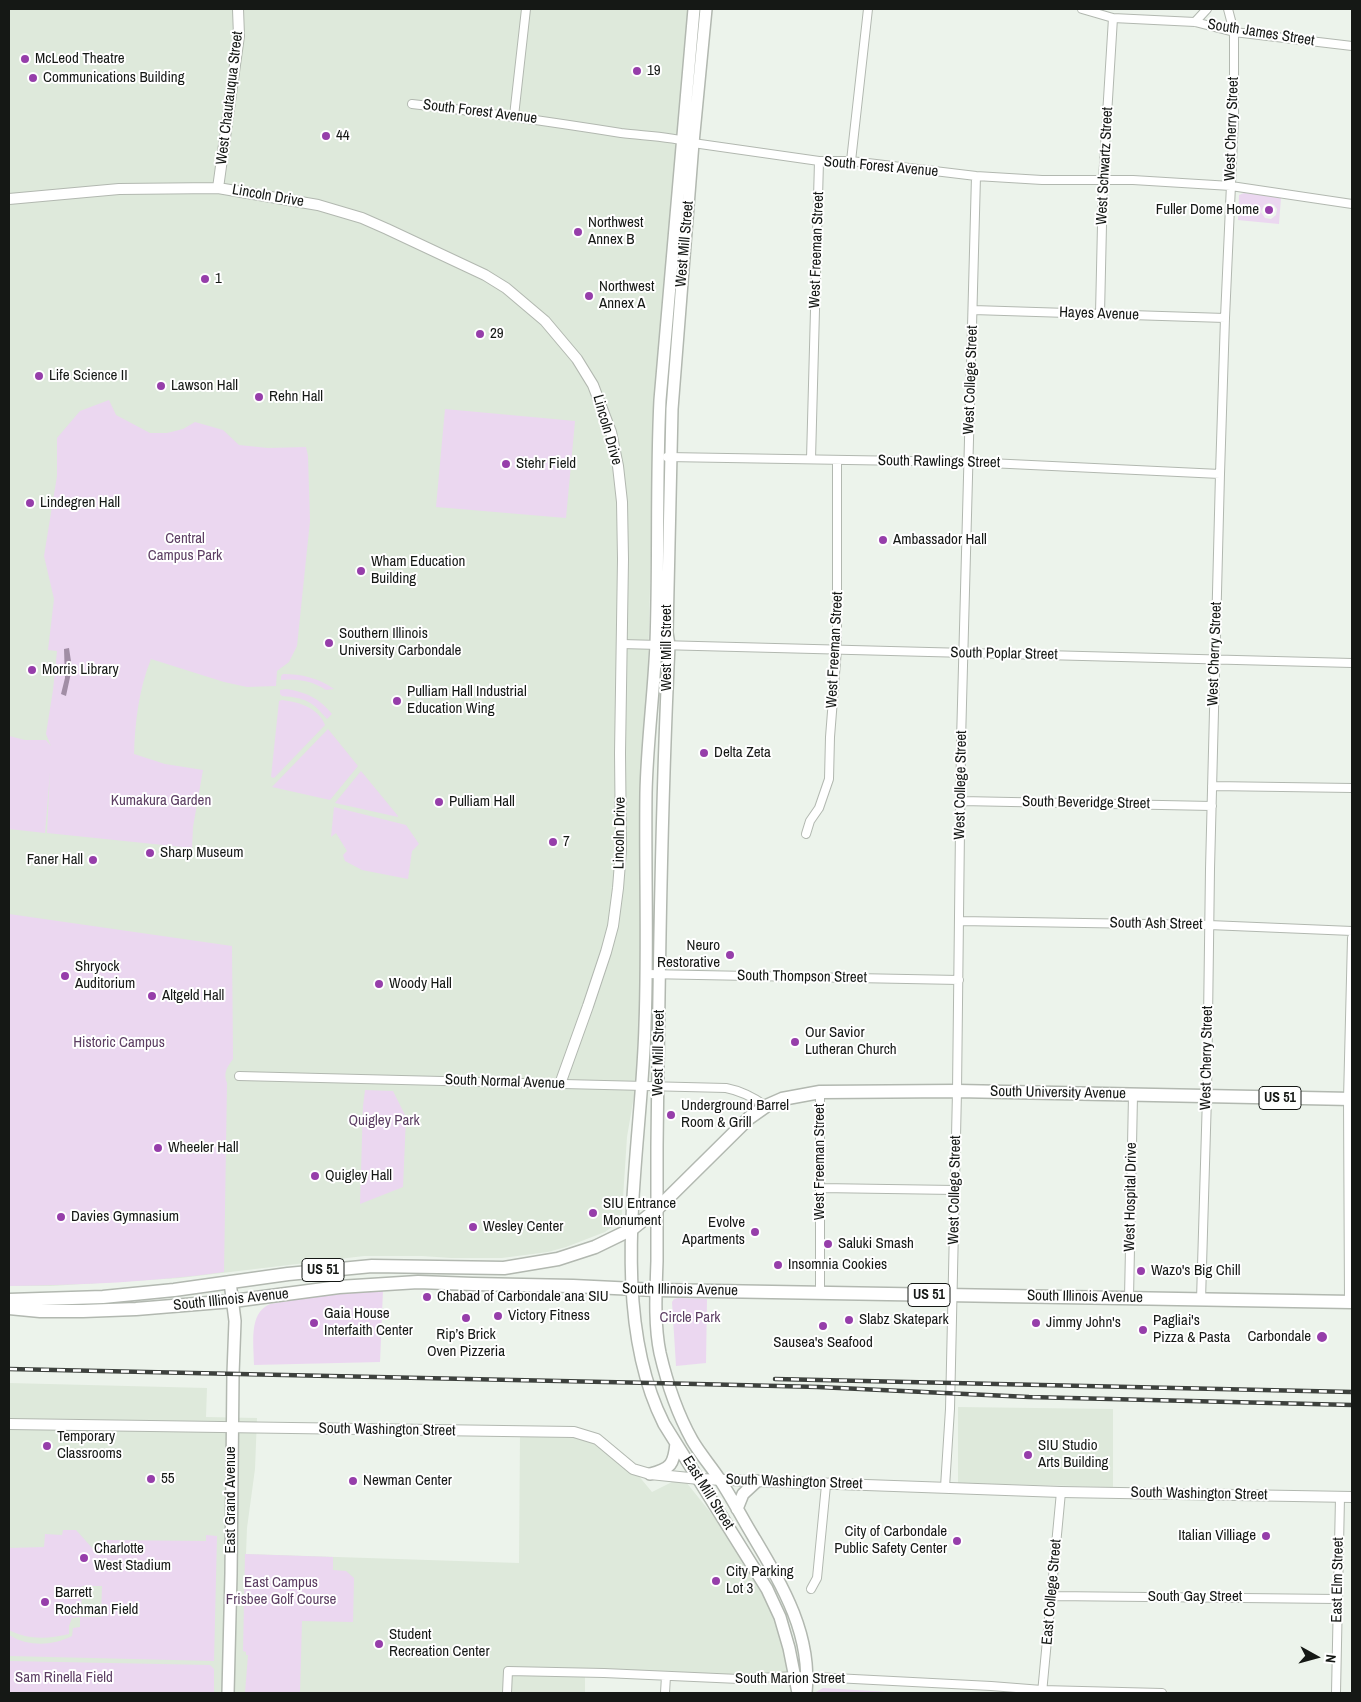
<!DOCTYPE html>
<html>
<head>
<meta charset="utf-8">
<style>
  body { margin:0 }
  #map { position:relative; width:1361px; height:1702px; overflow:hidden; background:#ecf3eb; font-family:"Archivo Narrow",sans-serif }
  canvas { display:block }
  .frame { position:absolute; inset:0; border:10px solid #151815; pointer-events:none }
  .north { position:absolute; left:1291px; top:1632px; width:50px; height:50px; -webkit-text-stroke:4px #fff; paint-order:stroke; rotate:97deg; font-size:14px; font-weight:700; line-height:20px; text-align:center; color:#151815 }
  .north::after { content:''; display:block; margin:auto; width:18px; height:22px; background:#151815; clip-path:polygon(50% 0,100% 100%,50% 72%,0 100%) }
</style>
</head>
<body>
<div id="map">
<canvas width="1361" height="1702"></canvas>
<div class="frame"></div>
<div class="north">N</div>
</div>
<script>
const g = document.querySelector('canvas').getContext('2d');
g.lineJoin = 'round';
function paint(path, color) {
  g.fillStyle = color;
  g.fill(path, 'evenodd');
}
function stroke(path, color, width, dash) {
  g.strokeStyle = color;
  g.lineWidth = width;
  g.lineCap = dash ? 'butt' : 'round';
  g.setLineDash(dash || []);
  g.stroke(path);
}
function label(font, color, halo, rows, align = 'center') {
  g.font = font + ' "Archivo Narrow",sans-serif';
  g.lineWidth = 4;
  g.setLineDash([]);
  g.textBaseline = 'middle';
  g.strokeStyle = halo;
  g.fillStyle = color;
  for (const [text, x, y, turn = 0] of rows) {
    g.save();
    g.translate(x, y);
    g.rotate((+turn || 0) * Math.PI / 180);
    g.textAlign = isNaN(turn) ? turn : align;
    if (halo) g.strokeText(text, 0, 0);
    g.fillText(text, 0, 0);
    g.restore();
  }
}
paint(new Path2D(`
  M9 9H689L655 384 638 1073 627 1137 622 1213 620 1221 605 1232 566 1247 548 1252 502 1258H451L422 1256H364L180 1278 51 1286H9Z
  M9 1383 207 1388 206 1417 257 1418 255 1469 247 1528 246 1554 519 1563 520 1432 597 1439 633 1469 652 1492 682 1477 751 1563 767 1589 795 1676 739 1679 585 1673V1693H9Z
  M958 1407 1113 1409V1487L958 1483Z`), '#dee9db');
paint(new Path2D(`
  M1244 193 1281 197 1279 224 1238 220 1239 195ZM1269 203 1274 205 1277 209 1276 215 1271 219 1265 218 1261 212 1264 205Z
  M109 400 116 415 150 433H167L183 429 195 422 223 430 239 445 268 448 306 447 308 456 310 521 297 646 289 662 277 671 276 686 247 687 224 682 151 659C139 689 135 721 134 754L165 764 203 770 193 827 192 848 47 833 50 772 45 833 9 829V736L25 740H46L51 746 46 734 53 690 57 651 48 650 54 599 44 556 57 476V438L80 411Z
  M445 409 575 421 566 518 436 507Z
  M283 674C301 674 319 678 334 689L326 690C313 681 297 678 281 680V676Z
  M286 689C306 692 319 698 332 714L327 719C312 701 305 698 282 696L280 694V690Z
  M282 700C298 702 318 707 325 725L274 778 271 777 279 701Z
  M328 729 358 766 330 800 272 787Z
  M361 771 398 816V817L335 803Z
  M334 807 406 825 419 844 412 851 408 879 362 870 345 861 343 855 347 851 336 833 331 837Z
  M9 914 232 946 233 1059C227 1067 223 1073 227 1083L224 1272C153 1282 81 1285 9 1286Z
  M365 1090 393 1091 406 1117 403 1187 360 1204 363 1106Z
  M383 1290 380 1362 254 1365C254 1345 248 1313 270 1304L336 1293Z
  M678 1298 707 1299 706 1363 676 1366 672 1302 674 1299Z
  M63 1530H76L94 1550 103 1540 206 1541V1535L217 1536 214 1661 9 1656V1635C29 1647 52 1646 72 1636L73 1628 80 1627V1617L72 1618 69 1626V1634C48 1639 28 1640 9 1630V1548L44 1547 45 1534 62 1535ZM82 1586H102L101 1617H81Z
  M245 1554 333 1557V1570L346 1571 354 1578 353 1622 302 1621 300 1693H245L248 1655H246V1652L243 1651Z
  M9 1661 210 1665 214 1669V1693H9Z
  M823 1688 905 1693H814Z`), '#ebd7f0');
paint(new Path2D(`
  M69 648 72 668 66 696 61 694 65 678 64 649Z`), '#a18ea5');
const minor = new Path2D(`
  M1082 9 1113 18 1195 22 1234 32 1352 46
  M1195 22 1207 9
  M412 104C482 112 552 122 621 133 645 136 670 136 693 143L819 161H851L976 176 1042 180H1133L1231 186 1352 204
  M514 116 526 9
  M851 161 868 9
  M973 310 1225 318
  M1100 314 1103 180 1113 18
  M667 457 968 462 1220 474
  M811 459 819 161
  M621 644 1352 663
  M1212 786 1352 788
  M961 801 1212 806
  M806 834 810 821 819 808 829 779 830 737 837 649V460
  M959 921 1209 925 1352 931
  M646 974 959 980
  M239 1076 726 1088C742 1091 753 1097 766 1106
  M820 1092V1293
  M820 1188 955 1190
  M1129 1298 1133 1095
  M1201 1300 1207 1096 1210 869 1220 474 1225 318 1234 118V32L1228 9
  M1349 1302 1348 1099 1352 938
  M945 1487 950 1409 957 1091 961 741 976 176
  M811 1589 817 1578 826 1485
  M1052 1596 1337 1599
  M507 1693 508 1671 604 1673 739 1679 795 1676 991 1686 1042 1690 1162 1693
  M665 1693 666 1676
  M1042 1693 1061 1492
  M1336 1693 1340 1497`);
const tertiary = new Path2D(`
  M218 188 239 36 238 9
  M9 199 119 189 218 188 318 205 362 218 387 229 485 275 506 288 545 321 577 359 593 385 611 432 618 466 622 502 623 559 620 753 621 850 618 888 613 926 606 952 588 1006 560 1084
  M9 1424 574 1432 597 1439 633 1469 650 1474 699 1479 1061 1492 1352 1497`);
const secondary = new Path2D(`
  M694 9 660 400C656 481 659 562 656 643 654 693 647 743 646 793 645 870 648 948 645 1025 642 1150 606 1309 664 1424L767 1589 780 1617 789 1648 798 1693
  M706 9 693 143 672 409 667 633 669 645C661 812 659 979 657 1146 657 1184 657 1222 657 1261 656 1291 654 1324 660 1353 667 1383 677 1413 692 1440 700 1454 711 1466 720 1480 732 1498 742 1518 753 1536 782 1585 812 1634 806 1693
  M650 1474C671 1469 674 1464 676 1443
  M737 1509 743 1494 757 1481
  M228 1693 231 1574 233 1374 235 1321 230 1282`);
const trunk = new Path2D(`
  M9 1300 103 1297 174 1290 288 1274 372 1266 504 1268 558 1259 595 1247 632 1229 658 1208 749 1118 766 1106 782 1099 820 1092 957 1091 1352 1099
  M9 1308 40 1311H83L136 1309 233 1301 339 1287 418 1282 473 1284 573 1286 656 1290 1352 1302`);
stroke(minor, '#b2b8b0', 10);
stroke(tertiary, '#b2b8b0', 12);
stroke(secondary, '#b2b8b0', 14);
stroke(trunk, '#b2b8b0', 15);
stroke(minor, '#fff', 8);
stroke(tertiary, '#fff', 10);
stroke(secondary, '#fff', 11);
stroke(trunk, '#fff', 12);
const rail = new Path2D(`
  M9 1369 697 1384 818 1387 1029 1397 1352 1405
  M775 1379 1352 1392`);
stroke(rail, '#3d413d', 4.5);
stroke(rail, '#fff', 2.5, [8]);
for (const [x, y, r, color] of [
  [25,59,5,"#963eaa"],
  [637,71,5,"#963eaa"],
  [33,78,5,"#963eaa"],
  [326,136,5,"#963eaa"],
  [1269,210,5,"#963eaa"],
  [578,232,5,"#963eaa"],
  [205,279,5,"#963eaa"],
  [589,296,5,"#963eaa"],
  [480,334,5,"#963eaa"],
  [39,376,5,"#963eaa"],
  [161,386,5,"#963eaa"],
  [259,397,5,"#963eaa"],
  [506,464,5,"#963eaa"],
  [30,503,5,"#963eaa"],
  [883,540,5,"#963eaa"],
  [361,571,5,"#963eaa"],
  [329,643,5,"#963eaa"],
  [32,670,5,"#963eaa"],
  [397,701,5,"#963eaa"],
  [704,753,5,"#963eaa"],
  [439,802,5,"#963eaa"],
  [553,842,5,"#963eaa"],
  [150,853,5,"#963eaa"],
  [93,860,5,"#963eaa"],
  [730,955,5,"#963eaa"],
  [65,976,5,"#963eaa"],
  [379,984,5,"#963eaa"],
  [152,996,5,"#963eaa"],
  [795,1042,5,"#963eaa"],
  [671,1115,5,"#963eaa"],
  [158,1148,5,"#963eaa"],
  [315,1176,5,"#963eaa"],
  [593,1213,5,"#963eaa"],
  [61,1217,5,"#963eaa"],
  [473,1227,5,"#963eaa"],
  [755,1232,5,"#963eaa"],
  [828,1244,5,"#963eaa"],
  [778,1265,5,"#963eaa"],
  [1141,1271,5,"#963eaa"],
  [427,1297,5,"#963eaa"],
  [498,1316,5,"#963eaa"],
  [466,1318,5,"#963eaa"],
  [849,1320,5,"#963eaa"],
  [314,1323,5,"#963eaa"],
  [1036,1323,5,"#963eaa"],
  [823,1326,5,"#963eaa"],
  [1143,1330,5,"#963eaa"],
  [1322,1337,6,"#963eaa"],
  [47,1446,5,"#963eaa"],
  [1028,1455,5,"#963eaa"],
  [151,1479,5,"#963eaa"],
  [353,1481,5,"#963eaa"],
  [1266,1536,5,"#963eaa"],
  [957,1541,5,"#963eaa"],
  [84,1558,5,"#963eaa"],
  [716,1581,5,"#963eaa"],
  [45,1602,5,"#963eaa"],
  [379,1644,5,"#963eaa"]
]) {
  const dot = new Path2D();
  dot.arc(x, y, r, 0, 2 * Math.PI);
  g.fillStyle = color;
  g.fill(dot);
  stroke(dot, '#fff', 2);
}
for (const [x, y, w] of [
  [1280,1098,42],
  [323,1270,42],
  [929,1295,42]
]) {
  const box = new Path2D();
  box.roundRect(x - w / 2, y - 11.5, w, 23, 4);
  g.fillStyle = '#fff';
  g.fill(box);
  stroke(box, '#151815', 1);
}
label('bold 14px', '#151815', null, [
  ["US 51",1280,1098],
  ["US 51",323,1270],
  ["US 51",929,1295]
]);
label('15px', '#151815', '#fff', [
  ["South James Street",1261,33,9],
  ["West Chautauqua Street",230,98,-83],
  ["South Forest Avenue",480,112,7],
  ["West Cherry Street",1232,129,-88],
  ["West Schwartz Street",1105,166,-87],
  ["South Forest Avenue",881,167,5],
  ["Lincoln Drive",268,196,10],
  ["West Mill Street",685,244,-85],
  ["West Freeman Street",817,250,-88],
  ["Hayes Avenue",1099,314,2],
  ["West College Street",971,380,-88],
  ["Lincoln Drive",607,430,74],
  ["South Rawlings Street",939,462,1],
  ["West Mill Street",667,648,-90],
  ["West Freeman Street",835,650,-87],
  ["South Poplar Street",1004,654,1],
  ["West Cherry Street",1215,654,-88],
  ["West College Street",961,785,-89],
  ["South Beveridge Street",1086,803,1],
  ["Lincoln Drive",620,833,-89],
  ["South Ash Street",1156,924,1],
  ["South Thompson Street",802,977,1],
  ["West Mill Street",659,1053,-89],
  ["West Cherry Street",1207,1058,-89],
  ["South Normal Avenue",505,1082,2],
  ["South University Avenue",1058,1093,1],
  ["West Freeman Street",820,1162,-90],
  ["West College Street",955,1190,-89],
  ["West Hospital Drive",1131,1197,-89],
  ["South Illinois Avenue",680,1290,1],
  ["South Illinois Avenue",1085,1297,1],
  ["South Illinois Avenue",231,1300,-6],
  ["South Washington Street",387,1430,1],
  ["South Washington Street",794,1482,2],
  ["East Mill Street",708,1493,58],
  ["South Washington Street",1199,1494,1],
  ["East Grand Avenue",231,1500,-90],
  ["East Elm Street",1338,1580,-89],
  ["East College Street",1052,1592,-85],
  ["South Gay Street",1195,1597],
  ["South Marion Street",790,1679]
]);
label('15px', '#151815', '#fff', [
  ["McLeod Theatre",35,59],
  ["19",647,71],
  ["Communications Building",43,78],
  ["44",336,136],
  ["Fuller Dome Home",1259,210,"right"],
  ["Northwest",588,223],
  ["Annex B",588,240],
  ["1",215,279],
  ["Northwest",599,287],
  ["Annex A",599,304],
  ["29",490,334],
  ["Life Science II",49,376],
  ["Lawson Hall",171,386],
  ["Rehn Hall",269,397],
  ["Stehr Field",516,464],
  ["Lindegren Hall",40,503],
  ["Ambassador Hall",893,540],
  ["Wham Education",371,562],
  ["Building",371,579],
  ["Southern Illinois",339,634],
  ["University Carbondale",339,651],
  ["Morris Library",42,670],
  ["Pulliam Hall Industrial",407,692],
  ["Education Wing",407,709],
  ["Delta Zeta",714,753],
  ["Pulliam Hall",449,802],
  ["7",563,842],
  ["Sharp Museum",160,853],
  ["Faner Hall",83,860,"right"],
  ["Neuro",720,946,"right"],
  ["Restorative",720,963,"right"],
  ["Shryock",75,967],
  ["Auditorium",75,984],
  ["Woody Hall",389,984],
  ["Altgeld Hall",162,996],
  ["Our Savior",805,1033],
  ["Lutheran Church",805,1050],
  ["Underground Barrel",681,1106],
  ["Room & Grill",681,1123],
  ["Wheeler Hall",168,1148],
  ["Quigley Hall",325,1176],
  ["SIU Entrance",603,1204],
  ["Monument",603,1221],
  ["Davies Gymnasium",71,1217],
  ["Evolve",745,1223,"right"],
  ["Apartments",745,1240,"right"],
  ["Wesley Center",483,1227],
  ["Saluki Smash",838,1244],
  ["Insomnia Cookies",788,1265],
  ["Wazo's Big Chill",1151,1271],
  ["Chabad of Carbondale ana SIU",437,1297],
  ["Gaia House",324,1314],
  ["Interfaith Center",324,1331],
  ["Victory Fitness",508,1316],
  ["Slabz Skatepark",859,1320],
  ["Pagliai's",1153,1321],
  ["Pizza & Pasta",1153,1338],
  ["Jimmy John's",1046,1323],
  ["Rip’s Brick",466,1335,"center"],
  ["Oven Pizzeria",466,1352,"center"],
  ["Carbondale",1311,1337,"right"],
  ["Sausea's Seafood",823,1343,"center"],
  ["Temporary",57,1437],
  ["Classrooms",57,1454],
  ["SIU Studio",1038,1446],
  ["Arts Building",1038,1463],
  ["55",161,1479],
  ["Newman Center",363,1481],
  ["City of Carbondale",947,1532,"right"],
  ["Public Safety Center",947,1549,"right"],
  ["Italian Villiage",1256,1536,"right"],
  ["Charlotte",94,1549],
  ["West Stadium",94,1566],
  ["City Parking",726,1572],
  ["Lot 3",726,1589],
  ["Barrett",55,1593],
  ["Rochman Field",55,1610],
  ["Student",389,1635],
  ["Recreation Center",389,1652]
], 'left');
label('15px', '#5c3e63', '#fff', [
  ["Central",185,539],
  ["Campus Park",185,556],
  ["Kumakura Garden",161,801],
  ["Historic Campus",119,1043],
  ["Quigley Park",384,1121],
  ["Circle Park",690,1318],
  ["East Campus",281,1583],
  ["Frisbee Golf Course",281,1600],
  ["Sam Rinella Field",64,1678]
]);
</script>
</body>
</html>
